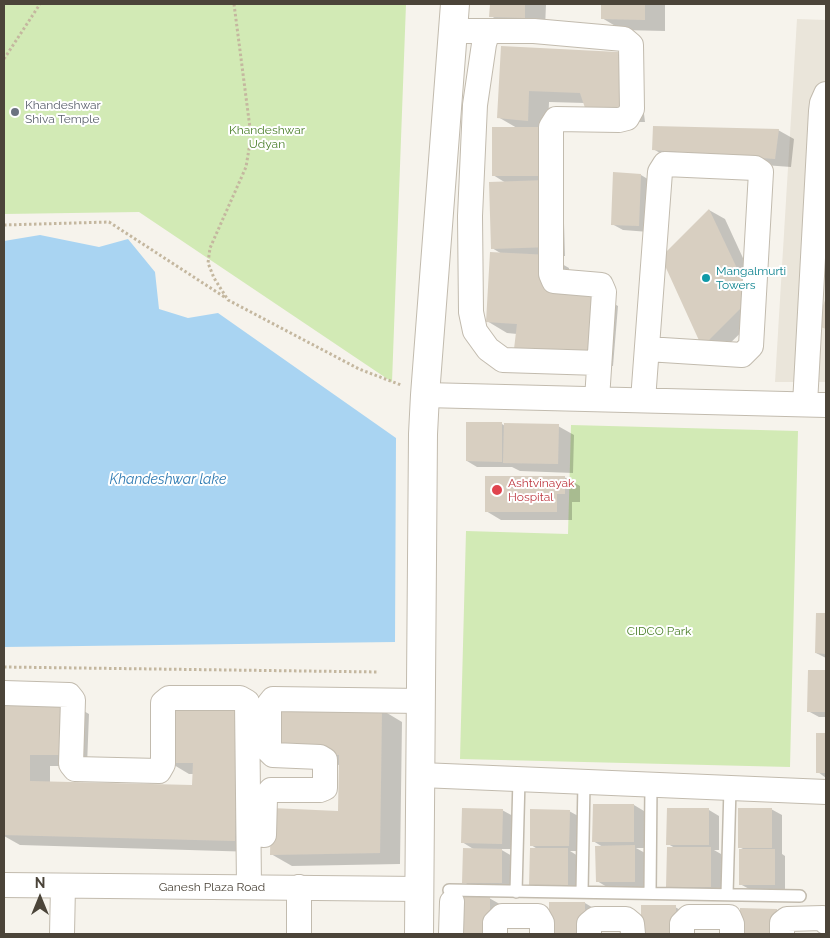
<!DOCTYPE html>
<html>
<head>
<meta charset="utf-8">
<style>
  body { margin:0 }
  #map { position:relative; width:830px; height:938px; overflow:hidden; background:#f6f3ec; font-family:Raleway,sans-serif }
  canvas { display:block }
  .frame { position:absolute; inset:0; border:5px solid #4b4439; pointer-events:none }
  .north { position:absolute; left:15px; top:873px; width:50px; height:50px; -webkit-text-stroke:4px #fff; paint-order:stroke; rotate:0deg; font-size:14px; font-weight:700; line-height:20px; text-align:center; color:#4b4439 }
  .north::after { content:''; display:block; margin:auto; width:18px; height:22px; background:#4b4439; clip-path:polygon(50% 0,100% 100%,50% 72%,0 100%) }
</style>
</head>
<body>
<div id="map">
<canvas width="830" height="938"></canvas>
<div class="frame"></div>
<div class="north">N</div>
</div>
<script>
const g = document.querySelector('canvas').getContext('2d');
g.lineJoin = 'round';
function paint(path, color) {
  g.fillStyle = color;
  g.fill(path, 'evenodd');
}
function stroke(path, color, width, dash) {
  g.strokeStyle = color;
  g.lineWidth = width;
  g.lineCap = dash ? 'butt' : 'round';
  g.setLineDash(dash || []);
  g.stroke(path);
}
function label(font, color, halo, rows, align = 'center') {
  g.font = font + ' Raleway,sans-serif';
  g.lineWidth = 4;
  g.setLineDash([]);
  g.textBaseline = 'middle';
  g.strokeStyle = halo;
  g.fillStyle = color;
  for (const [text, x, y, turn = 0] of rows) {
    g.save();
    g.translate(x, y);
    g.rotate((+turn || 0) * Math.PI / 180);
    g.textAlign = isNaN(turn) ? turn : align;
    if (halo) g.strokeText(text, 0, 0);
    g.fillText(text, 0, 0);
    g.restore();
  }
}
paint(new Path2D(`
  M797 19 826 20V382H775Z`), '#eae5da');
paint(new Path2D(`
  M4 4H406L392 382 139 212 4 214Z
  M571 425 798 431 790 767 460 759 466 531 568 534Z`), '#d2eab5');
paint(new Path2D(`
  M40 235 99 247 128 239 155 272 159 309 188 318 218 313 396 438 395 642 4 647V241Z`), '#a9d4f2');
paint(new Path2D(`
  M491 4H546L545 29 511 28 491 16Z
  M602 4H665V31L622 30 602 18Z
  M502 47 617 53 638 65 645 122H608L585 103 549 102 548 129 552 184 563 190 565 256H548L569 268 567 292 598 295 618 306 613 366 536 360 517 334 507 333 487 321 502 254 492 248 506 183 493 175 517 128 498 117Z
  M778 130 794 139 791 167 669 158 653 149Z
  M615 174 641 175 651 181 649 232 623 230 612 224Z
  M709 210 725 219 766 308 718 355 703 346Z
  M502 424 505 426H558L574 435 573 473 520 471 512 467H477L467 461Z
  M564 477 580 486V502H572V520H501L486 511Z
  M817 614H826V658L816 653Z
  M809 671H826V717H819L808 711Z
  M4 700 68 702 89 714 87 766H50V782L193 786 194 774H189L169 762 239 707 256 852 20 845 4 836Z
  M382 710 402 722 400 864 292 866 271 854 339 812 340 765 296 763Z
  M818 734H826V778L818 772Z
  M594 805H634L644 811V848H636L645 853V887H607L597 881 603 847 593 841Z
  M771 809 782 815V854L785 856V890H751L740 884 745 850 739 847Z
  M502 810 513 816 512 849H500L512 856V888H474L464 882 475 850 462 842Z
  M709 810 719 816V850H714L721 854V892H678L668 886 675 848 668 844Z
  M569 811 580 817 579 851H570L578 856V891H541L539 850 531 845Z
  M489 898 505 907V934H536H458Z
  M585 903 600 912V934H550Z
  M675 907 691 916V934H642Z`), '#0003');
paint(new Path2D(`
  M490 4H525V18L489 17Z
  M601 4H645V20L601 19Z
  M501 46 618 52 625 111H586L580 93 529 91 528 121 497 118Z
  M653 126 779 129 775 159 652 150Z
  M492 127H546V176H492Z
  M613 172 641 174 639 226 611 225Z
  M548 180 550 247 491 249 489 182Z
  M709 209 751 298 702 347 661 257Z
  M490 252 549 255 547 289 598 293 593 355 514 349 517 324 486 322Z
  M826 298V329L815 325Z
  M466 422H502V462L466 461Z
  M504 423 559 424 558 464 503 463Z
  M485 476H565V494H557V512H485Z
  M816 613H826V654L815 653Z
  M808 670H826V712H807Z
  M4 699 69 701 67 755H30V781L192 785 193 763H168L169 704 239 705 235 841 4 835Z
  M274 705 382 709 380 853 270 855 271 808 338 811 339 755 275 752Z
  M816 733H826V773H816Z
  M593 804H634V842H592Z
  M462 808 503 809 502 844 461 843Z
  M667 808H709V845H666Z
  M738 808H772V848H738Z
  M530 809 570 810 569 846H530Z
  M635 845V882H596L595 846Z
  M667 847H711V887H666Z
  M463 848 502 849V883H462Z
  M530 848H568V886H529Z
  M739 849H775V885H739Z
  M457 897H490V934H457Z
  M549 902H585V934H549Z
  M641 905H676V934H641Z
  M740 908 777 909 776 934H740Z`), '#d8cfc1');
const service = new Path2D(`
  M449 890 800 896
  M516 892 519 779
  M582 892 584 782
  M650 893 651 785
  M727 894 730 788`);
const minor = new Path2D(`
  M453 31H534L624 39 631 45 632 109 627 118 619 120 556 119 551 127V274L554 281 601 285 604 292 597 399
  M488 31 484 44 475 105 470 216 471 312 475 331 488 349 503 360 599 363
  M425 395 826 405
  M643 400 660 172 665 164 755 168 761 172 751 346 742 355 647 349
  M805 404 821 111 822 103 826 94
  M4 693 69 695 73 700 71 764 75 769 159 771 163 764V703L169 698H240L247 702 249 887
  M421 775 826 792
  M264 835 265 798 271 790H320L325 788V760L320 757 273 755 269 751V704L273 699 421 701
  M4 885 420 889
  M62 934 63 886
  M299 934V887
  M451 934 452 902
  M495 934V923L502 916H538L542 923V934
  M589 934V924L595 919H626L632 924 633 934
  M682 934V924L689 917H729L732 924V934
  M782 934V923L787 919 823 918 826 922`);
const tertiary = new Path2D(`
  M419 934 423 434 425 395 455 4`);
stroke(service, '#c2bbae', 14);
stroke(minor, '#c2bbae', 26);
stroke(tertiary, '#c2bbae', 30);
stroke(new Path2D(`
  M234 4 250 128 249 149 246 167 210 248 208 263 214 278 228 300 359 369 401 385
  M4 59 40 4
  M4 225 109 222 226 298
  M4 667 379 672`), '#c4b79f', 3, [2.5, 2.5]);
stroke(service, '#fff', 11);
stroke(minor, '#fff', 24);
stroke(tertiary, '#fff', 28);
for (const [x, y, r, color] of [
  [15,112,5,"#6b7280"],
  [706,278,5,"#0f9aa8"],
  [497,490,6,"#e0444e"]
]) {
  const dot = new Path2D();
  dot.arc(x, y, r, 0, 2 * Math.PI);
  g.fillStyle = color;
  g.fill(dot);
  stroke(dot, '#fff', 2);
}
label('12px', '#5b616d', '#fff', [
  ["Khandeshwar",25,105],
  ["Shiva Temple",25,119]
], 'left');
label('12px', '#4a7f2a', '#fff', [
  ["Khandeshwar",267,130],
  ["Udyan",267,144],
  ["CIDCO Park",659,631]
]);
label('12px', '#0d838f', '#fff', [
  ["Mangalmurti",716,271],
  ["Towers",716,285]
], 'left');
label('12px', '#be3a42', '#fff', [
  ["Ashtvinayak",508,483],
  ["Hospital",508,497]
], 'left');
label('12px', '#4b4439', '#fff', [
  ["Ganesh Plaza Road",212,887]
]);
label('italic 14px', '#2e7ab2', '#fff', [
  ["Khandeshwar lake",168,480]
]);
</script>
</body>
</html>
